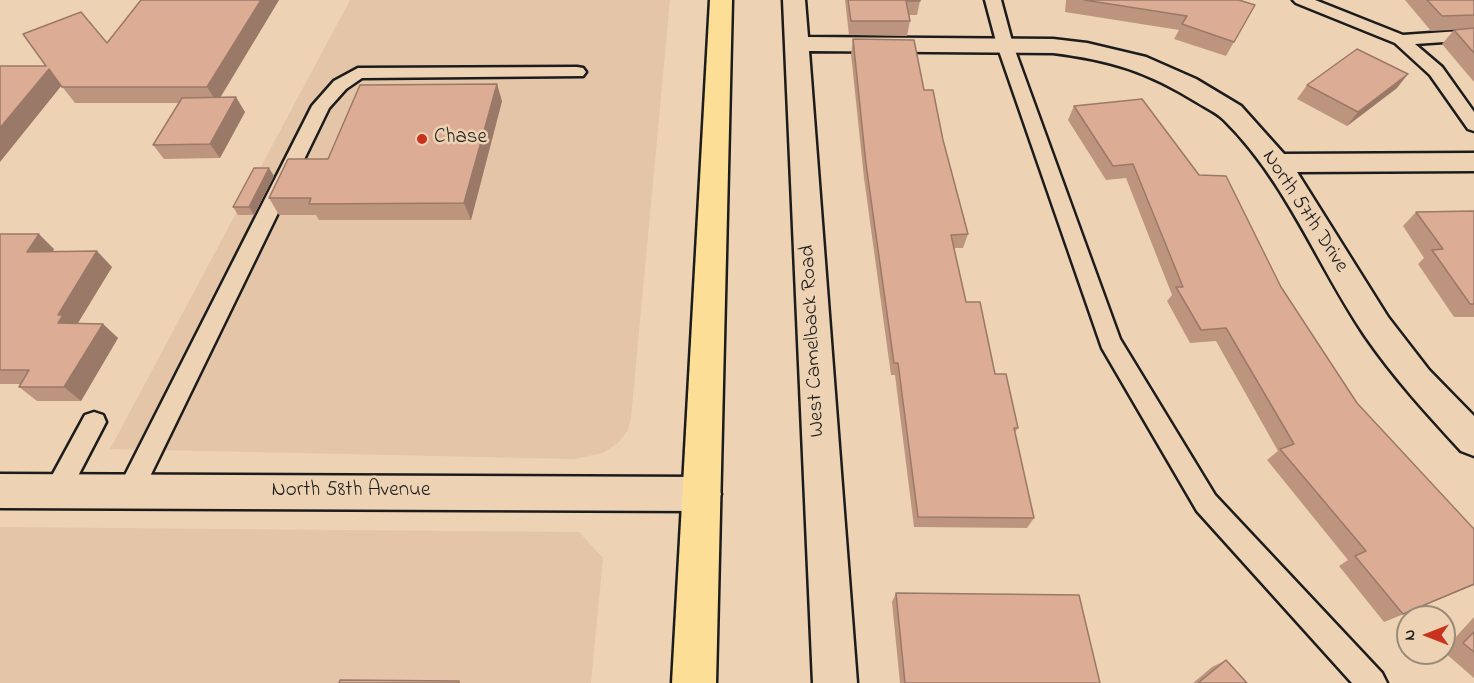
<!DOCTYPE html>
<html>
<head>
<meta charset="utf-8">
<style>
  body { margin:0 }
  #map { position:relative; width:1474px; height:683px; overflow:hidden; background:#edd3b4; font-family:"Indie Flower",sans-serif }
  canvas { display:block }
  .north { position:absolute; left:1396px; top:605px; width:60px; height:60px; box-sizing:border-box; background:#edd3b4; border:2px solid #998a77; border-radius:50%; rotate:270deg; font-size:16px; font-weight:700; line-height:24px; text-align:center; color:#1c1c1c }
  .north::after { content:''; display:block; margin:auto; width:21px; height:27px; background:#c8321e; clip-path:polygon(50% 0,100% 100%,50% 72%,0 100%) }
</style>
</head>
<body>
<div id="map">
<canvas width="1474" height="683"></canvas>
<div class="north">N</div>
</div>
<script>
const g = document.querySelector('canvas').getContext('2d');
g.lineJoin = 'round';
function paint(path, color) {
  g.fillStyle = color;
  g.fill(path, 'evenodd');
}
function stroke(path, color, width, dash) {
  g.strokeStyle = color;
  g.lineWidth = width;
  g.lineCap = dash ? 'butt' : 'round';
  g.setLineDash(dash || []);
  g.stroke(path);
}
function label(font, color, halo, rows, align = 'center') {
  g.font = font + ' "Indie Flower",sans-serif';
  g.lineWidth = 5;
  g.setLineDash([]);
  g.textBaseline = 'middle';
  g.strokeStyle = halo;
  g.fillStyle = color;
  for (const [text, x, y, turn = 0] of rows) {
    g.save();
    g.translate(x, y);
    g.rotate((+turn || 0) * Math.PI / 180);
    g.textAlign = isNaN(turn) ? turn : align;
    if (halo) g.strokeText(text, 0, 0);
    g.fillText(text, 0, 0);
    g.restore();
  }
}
paint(new Path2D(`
  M350 0H670L631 418 628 430 618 443 603 453 574 459 110 449Z
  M0 527 579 532 603 558 591 683H0Z`), '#e4c5a7');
const service = new Path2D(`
  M985 0H1001L1013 45 1120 339 1215 495 1382 673 1387 683H1352L1197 511 1102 348 997 45Z
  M1293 0H1315L1403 35 1474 30V40L1415 44 1442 67 1474 112V131L1468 129 1430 75 1395 43 1296 3Z
  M577 67 583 68 586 72 583 76 362 78 346 89 329 108 139 499 130 503 121 499 117 491 121 483 312 106 334 81 358 68Z
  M94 412 103 415 106 422 66 499 57 503 48 499 44 491 48 483 85 415Z`);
const minor = new Path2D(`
  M783 0H805L808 37 1053 39 1087 43 1146 57 1196 79 1241 106 1284 154 1474 153V171L1297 172 1388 317 1429 370 1474 416V456L1461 451C1427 414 1394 378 1365 336 1317 265 1286 181 1224 120 1217 113 1206 108 1198 103 1148 72 1111 60 1053 53L809 51 857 683H813Z
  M0 474 702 477 715 482 721 494 715 506 702 511 0 508Z`);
const primary = new Path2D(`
  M710 0H732L716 683H672Z`);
stroke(service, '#1c1c1c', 5);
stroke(minor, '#1c1c1c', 5);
stroke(primary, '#1c1c1c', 5);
paint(service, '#edd3b4');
paint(minor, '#edd3b4');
paint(primary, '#fdde96');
paint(new Path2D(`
  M141 0H279L220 97 245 112 220 158 164 159 153 145 179 103H75L46 66 107 43Z
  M845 0H920V1L917 15H909L910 21 907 36 849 35Z
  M1066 0H1239L1255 5 1226 56 1174 39 1179 30 1065 12Z
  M1405 0H1474V82L1442 44 1454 30 1470 29 1431 31Z
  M853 39 924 90 943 140 968 234 963 248H954L966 302 1018 428 1015 432 1034 518 1027 528 914 527 895 375H891L864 178 851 54Z
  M1307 85 1397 88 1347 126 1297 99Z
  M502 101 471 220H319L316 215H279L269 198 328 159Z
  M1074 106 1281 287 1357 403 1474 529V585L1384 622 1339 566 1348 560 1267 460 1278 451 1216 341 1190 343 1167 301 1172 295 1126 178 1106 180 1068 120Z
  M274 176 254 215H238L233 207Z
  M1474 211V317H1454L1418 264 1424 258 1403 226 1416 212Z
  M0 234 54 249 53 252 112 267 78 323 103 324 118 338 81 401H37L19 387 20 384H0Z
  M896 593 1100 683H900L892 602Z
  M1474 617V678L1444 652V650Z
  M1226 660 1247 683H1193L1212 667Z`), '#bd957f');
paint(new Path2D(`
  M261 0H279L217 103 207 87Z
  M49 69 62 85 0 162V128Z
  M1408 74 1397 88 1347 126 1358 112Z
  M497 84 502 101 471 220 464 203Z
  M236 97 245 112 220 158 210 144Z
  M269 168 274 176 254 215 249 207Z
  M39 234 54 249 43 268 27 252Z
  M97 251 112 267 76 326 58 323V315Z
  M103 324 118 338 81 401 64 387Z
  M1474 584V585L1384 622 1403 614Z`), '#9a7968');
const building = new Path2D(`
  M141 0H261L207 87H62L49 69 0 128V66H46L23 34 81 12 107 43Z
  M848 0H920V1H906L910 21H851Z
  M1084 0H1239L1255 5 1234 42 1182 24 1187 16Z
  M1427 0H1474V15L1442 16Z
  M1474 28V53L1454 30Z
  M853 39 914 40 924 90H933L943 140 968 234 951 235 966 302H980L995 374H1006L1018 428H1014L1034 518 918 517 898 363H894L866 164Z
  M1357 49 1408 74 1358 112 1307 85Z
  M497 84 464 203 309 204 311 198H269L288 159H328L360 85Z
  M236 97 210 144 153 145 182 98Z
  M1142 99 1199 175 1226 176 1281 287 1357 403 1474 529V584L1403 614 1355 556 1366 551 1280 449 1294 444 1226 328 1201 330 1176 287H1183L1133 164 1113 166 1074 106Z
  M254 168H269L249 207H233Z
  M1474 211V304H1470L1432 250 1443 249 1416 212Z
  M0 234H39L27 252 97 251 58 315H63L58 323 103 324 64 387H19L29 370H0Z
  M896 593 1079 595 1100 683H905Z
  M1474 632V652L1463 643Z
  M1226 660 1247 683H1198Z
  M340 680 459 681V683H339Z`);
paint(building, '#dcad94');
stroke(building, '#9a7968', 1.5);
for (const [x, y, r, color] of [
  [422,139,6,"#c8321e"]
]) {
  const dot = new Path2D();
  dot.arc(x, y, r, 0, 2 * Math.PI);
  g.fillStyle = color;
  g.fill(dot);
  stroke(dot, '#edd3b4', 2);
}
label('21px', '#1c1c1c', '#edd3b4', [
  ["Chase",434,139]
], 'left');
label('21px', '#1c1c1c', '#edd3b4', [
  ["North 57th Drive",1304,212,57],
  ["West Camelback Road",814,341,-93],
  ["North 58th Avenue",351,492]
]);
</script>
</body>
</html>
